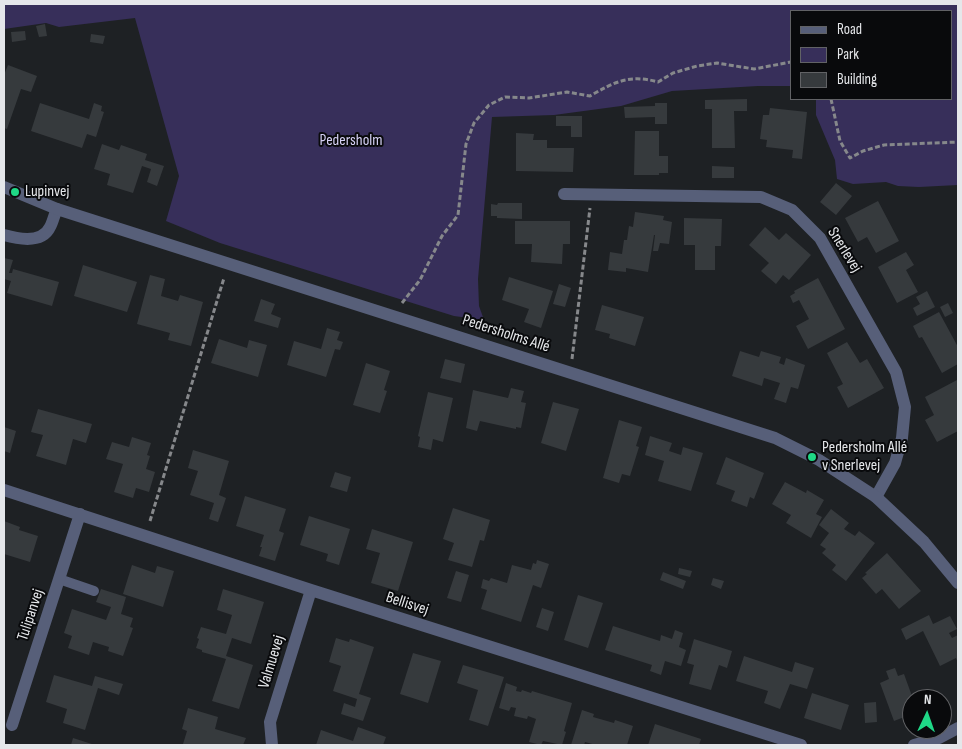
<!DOCTYPE html>
<html>
<head>
<meta charset="utf-8">
<style>
  body { margin:0 }
  #map { position:relative; width:962px; height:749px; overflow:hidden; background:#1e2124; font-family:"Sofia Sans Condensed",sans-serif }
  canvas { display:block }
  .frame { position:absolute; inset:0; border:5px solid #e5e7ea; pointer-events:none }
  .legend { position:absolute; left:790px; top:10px; width:162px; height:90px; box-sizing:border-box; background:#090a0c; border:1px solid #616265; margin:0; padding:6px 9px; list-style:none; font-size:15px; color:#e5e7ea }
  .legend li { display:flex; align-items:center; gap:10px; height:25px }
  .legend b { width:25px; border:1px solid #616265 }
  .north { position:absolute; left:902px; top:689px; width:50px; height:50px; box-sizing:border-box; background:#090a0c; border:1px solid #616265; border-radius:50%; rotate:3deg; font-size:14px; font-weight:700; line-height:20px; text-align:center; color:#e5e7ea }
  .north::after { content:''; display:block; margin:auto; width:18px; height:22px; background:#1fd887; clip-path:polygon(50% 0,100% 100%,50% 72%,0 100%) }
</style>
</head>
<body>
<div id="map">
<canvas width="962" height="749"></canvas>
<div class="frame"></div>
<ul class="legend">
<li><b style="height:6px;background:#575f79"></b>Road</li>
<li><b style="height:14px;background:#372f5a"></b>Park</li>
<li><b style="height:14px;background:#363a3d"></b>Building</li>
</ul>
<div class="north">N</div>
</div>
<script>
const g = document.querySelector('canvas').getContext('2d');
g.lineJoin = 'round';
function paint(path, color) {
  g.fillStyle = color;
  g.fill(path, 'evenodd');
}
function stroke(path, color, width, dash) {
  g.strokeStyle = color;
  g.lineWidth = width;
  g.lineCap = dash ? 'butt' : 'round';
  g.setLineDash(dash || []);
  g.stroke(path);
}
function label(font, color, halo, rows, align = 'center') {
  g.font = font + ' "Sofia Sans Condensed",sans-serif';
  g.lineWidth = 4;
  g.setLineDash([]);
  g.textBaseline = 'middle';
  g.strokeStyle = halo;
  g.fillStyle = color;
  for (const [text, x, y, turn = 0] of rows) {
    g.save();
    g.translate(x, y);
    g.rotate((+turn || 0) * Math.PI / 180);
    g.textAlign = isNaN(turn) ? turn : align;
    if (halo) g.strokeText(text, 0, 0);
    g.fillText(text, 0, 0);
    g.restore();
  }
}
paint(new Path2D(`
  M4 4H958V185L919 187 898 186 886 182 853 184 837 179 835 160 816 115V99H951V11H791V86H758L672 91 621 106 554 115 492 117 478 279 479 306 484 320 454 316 220 243 166 221 179 176 135 18 59 27 46 23 4 29Z`), '#372f5a');
paint(new Path2D(`
  M45 24 47 36 39 37 36 26Z
  M25 31 26 40 12 42 11 32Z
  M91 34 105 36 103 44 90 42Z
  M8 65 37 76 31 92 21 89 7 129 4 128V75Z
  M747 99V111H734L735 148H712V109H705V100Z
  M40 103 89 119 94 103 102 106 101 111 104 112 96 137 87 134 82 148 31 131Z
  M655 103H667V124H655V117L625 118 624 107 655 106Z
  M770 108 807 112 802 159 792 158 793 150 766 147 767 140 760 139 763 115H769Z
  M556 116H582V137H571V126H556Z
  M635 131H659V156H668V173H659V175H634Z
  M516 133 534 134 533 140H547V148H574L573 172 516 171Z
  M102 144 119 150 121 145 147 154 145 160 164 166 157 186 147 182 151 169 142 166 133 193 107 185 110 174 94 169Z
  M712 166 734 167V178H712Z
  M836 183 852 196 836 215 820 202Z
  M878 201 899 241 876 253 867 237 858 242 845 218Z
  M498 203H522V219L497 218V216H491V204L497 205Z
  M635 212 664 216 663 220 672 222 669 244 660 243 658 251H653L655 235H654L648 272 626 268V272L608 270 610 252 622 254 624 240H627L629 226 633 227Z
  M684 218 722 219 721 246H715V270H695V245H684Z
  M515 221H570V244H563L562 264 531 262 532 244H515Z
  M765 227 779 240 786 233 811 255 789 280 783 275 776 284 761 271 769 263 749 245Z
  M906 252 914 265 906 270 918 292 897 303 878 267Z
  M4 258 13 260 9 273H12L13 269 59 282 52 306 7 293 11 281 4 279Z
  M83 265 137 282 127 312 74 296Z
  M150 275 165 279 161 296 178 301 180 295 203 302 191 346 168 340 170 333 137 324Z
  M509 277 553 291 541 328 524 322 529 309 502 300Z
  M818 278 845 329 808 349 796 326 809 319 799 300 793 303 790 296 795 293 794 291Z
  M559 284 571 288 565 307 553 304Z
  M927 291 935 307 917 316 913 308 920 304 916 297Z
  M261 299 275 304 271 314 281 318 278 328 254 321Z
  M948 303 953 313 945 317 940 307Z
  M602 305 644 317 635 346 609 338 610 334 595 330Z
  M939 312 958 347V364L942 373 922 337 919 338 913 326Z
  M327 328 340 332 337 340 343 342 340 350 335 349 326 377 287 365 294 341 321 349Z
  M219 339 247 348 249 340 267 345 258 377 211 363Z
  M847 342 860 363 867 359 884 388 848 408 837 387 843 384 827 353Z
  M740 351 759 357 761 351 781 357 779 363 784 365 786 358 805 365 798 389 791 387 786 403 774 399 780 383 764 378 762 386 732 376Z
  M445 359 465 364 461 383 440 378Z
  M366 363 390 371 384 390 387 391 380 413 353 405Z
  M957 380 958 431 937 442 925 420 934 415 925 397Z
  M511 388 524 391 521 402 526 403 521 428 516 427V429L480 421 477 431 466 428 473 390 508 398Z
  M428 392 453 398 443 442 433 439 431 450 418 447 420 437 418 436Z
  M553 402 579 409 566 451 541 443Z
  M38 409 92 424 86 443 73 439 66 465 36 456 43 435 31 432Z
  M619 420 642 427 636 446 639 447 630 476 622 474 619 483 603 478Z
  M4 427 16 431 10 453 4 451Z
  M650 436 672 443 669 451 681 455 683 447 703 453 691 491 658 481 664 461 645 455Z
  M132 437 151 443 147 455 150 456 146 469 155 472 149 492 136 488 133 498 114 492 123 464 106 459 112 442 129 447Z
  M193 450 229 461 219 495 226 498 218 522 209 519 214 503 190 495 198 471 188 468Z
  M726 457 764 473 754 499 750 497 747 507 731 501 735 491 716 484Z
  M335 472 351 477 347 492 330 487Z
  M785 482 806 493 807 490 824 500 816 514 822 517 811 538 786 523 791 515 772 504Z
  M245 496 286 509 279 531 284 533 275 561 259 556 262 547H260L264 535 236 526Z
  M453 508 490 520 484 541 480 540 472 567 448 560 454 543 443 539Z
  M831 509 849 523 844 529 855 536 859 531 875 543 846 581 832 570 836 565 822 553 826 549 820 545 829 533 819 525Z
  M309 516 350 529 339 565 326 561 328 554 300 545Z
  M4 521 20 527 19 530 38 536 30 562 4 554Z
  M372 529 413 542 398 591 371 583 380 553 366 549Z
  M887 553 921 591 899 609 882 589 876 594 862 578 867 574 865 573Z
  M537 560 549 564 541 588 533 585 521 622 481 609 487 590 481 588 483 579 489 581 491 578 507 583 512 565 531 570 533 563 536 564Z
  M132 565 155 573 157 566 174 571 163 607 123 594Z
  M679 568 692 571 690 577 678 574Z
  M456 571 469 575 461 602 447 598Z
  M663 572 686 581 683 589 660 580Z
  M713 578 724 581 721 589 711 585Z
  M101 589 126 597 121 614 133 618 130 627 133 628 123 656 108 651 109 647 93 642 89 655 68 648 72 636 64 633 72 609 106 620 111 607 96 602Z
  M223 589 264 602 251 644 232 638 226 656 253 665 239 709 212 701 226 659 202 652V650L196 648 199 639 197 638 201 627 226 634 232 615 217 610Z
  M578 595 603 603 588 648 564 640Z
  M542 608 554 612 548 631 536 627Z
  M929 615 933 624 950 616 957 629 949 633 952 638 958 635V663L956 658 940 666 923 631 906 640 901 629Z
  M613 626 660 641 661 635 672 639 675 630 683 633 679 647 686 650 681 666 665 661 661 675 650 671 652 665 605 650Z
  M336 638 349 642 350 639 374 647 359 694 371 698 363 721 341 714 344 703 355 707 357 699 333 691 341 666 329 662Z
  M694 639 732 651 727 668 719 665 711 690 689 684 694 665 687 663Z
  M413 653 441 661 428 703 400 694Z
  M744 656 792 672 795 662 814 668 807 689 790 684 780 709 764 703 768 691 736 681Z
  M463 665 504 677 488 726 469 720 478 690 457 683Z
  M895 668 898 676 904 674 913 699 912 714 894 721 880 683 889 679 886 671Z
  M54 675 92 686 95 676 123 684 119 695 98 688 85 730 63 723 67 709 46 702Z
  M506 683 517 687 516 691 521 692 522 690 531 693 532 691 572 703 564 731 566 732 562 745 543 741 541 745 529 742 536 719 528 716 527 719 514 716 516 708 511 707 509 711 499 708Z
  M812 693 849 705 841 730 804 718Z
  M876 702 877 722 865 723 864 703Z
  M188 708 218 717 215 729 246 738 243 745 183 744 187 731 182 729Z
  M582 710 594 714 593 717 614 723 615 720 633 726 627 745H596L585 742 584 745H571Z
  M655 724 701 739 699 745H648Z
  M358 727 386 737 383 745H316L321 730 353 741Z
  M73 738 95 745H71Z`), '#363a3d');
stroke(new Path2D(`
  M831 99 840 141 850 158 863 151 884 145 958 142
  M402 303 420 280 442 236 458 215 466 144 474 123 489 105 505 97 529 98 567 92 590 96C614 82 630 74 658 82L673 73 697 66 717 63 754 69 791 62
  M572 359 590 208
  M150 521 224 278`), '#86888b', 3, [5, 2.5]);
stroke(new Path2D(`
  M59 579 94 591`), '#575f79', 10);
stroke(new Path2D(`
  M564 194 761 197 792 210 820 238 896 372 905 407 902 438 895 463 876 497
  M4 235C18 239 42 244 50 227 53 222 54 215 57 209
  M4 490 311 590 801 745
  M12 725 80 514
  M272 745 270 722 311 590
  M914 745 939 738 958 728`), '#575f79', 12);
stroke(new Path2D(`
  M4 187 57 209 775 438 819 460 876 497 924 542 958 583`), '#575f79', 12);
for (const [x, y, r, color] of [
  [15,192,5,"#1fd887"],
  [812,457,5,"#1fd887"]
]) {
  const dot = new Path2D();
  dot.arc(x, y, r, 0, 2 * Math.PI);
  g.fillStyle = color;
  g.fill(dot);
  stroke(dot, '#090a0c', 2);
}
label('16px', '#d6d1f5', '#090a0c', [
  ["Pedersholm",351,141]
]);
label('16px', '#e5e7ea', '#090a0c', [
  ["Lupinvej",25,192],
  ["Pedersholm Allé",822,448],
  ["v Snerlevej",822,466]
], 'left');
label('16px', '#e5e7ea', '#090a0c', [
  ["Snerlevej",844,250,58],
  ["Pedersholms Allé",506,334,18],
  ["Bellisvej",407,604,18],
  ["Tulipanvej",31,615,-72],
  ["Valmuevej",272,662,-73]
]);
</script>
</body>
</html>
